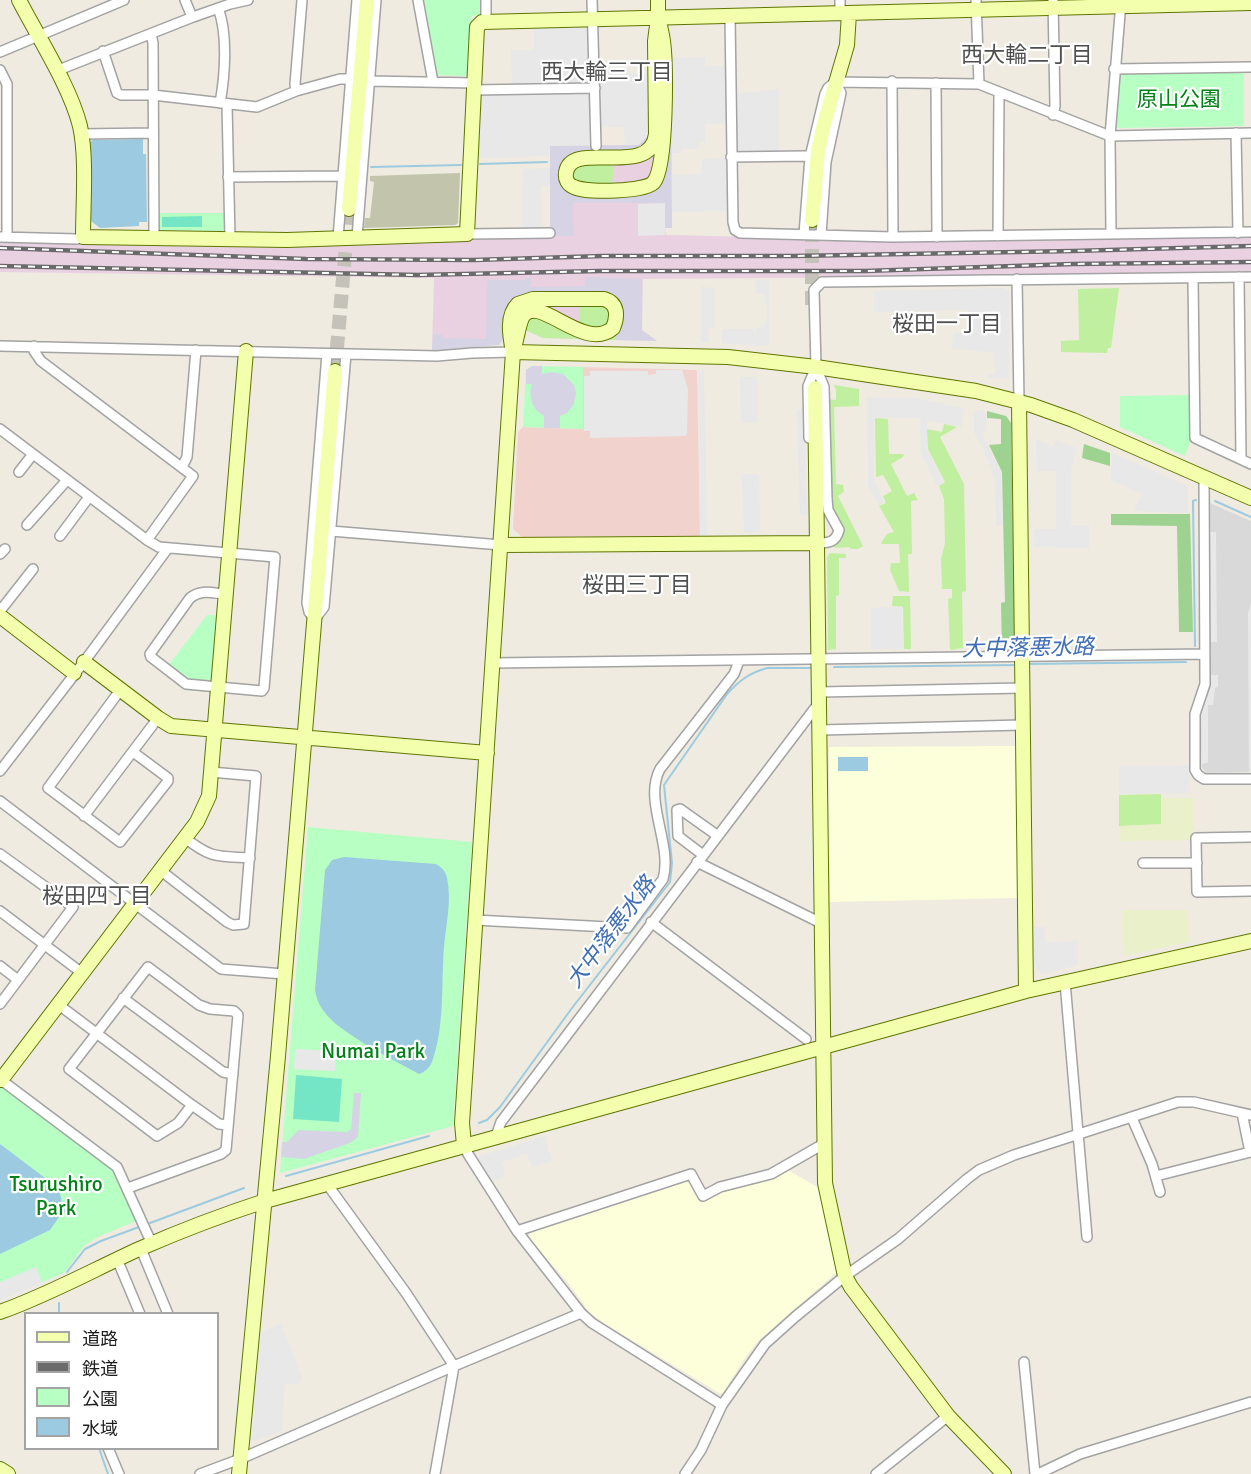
<!DOCTYPE html>
<html>
<head>
<meta charset="utf-8">
<style>
  body { margin:0 }
  #map { position:relative; width:1251px; height:1474px; overflow:hidden; background:#efebe0; font-family:Signika,"Noto Sans JP",sans-serif }
  canvas { display:block }
  .legend { position:absolute; left:24px; top:1312px; width:195px; height:138px; box-sizing:border-box; background:#fff; border:2px solid #a4a4a4; margin:0; padding:8px 10px; list-style:none; font-size:18px; color:#1c1c1c }
  .legend li { display:flex; align-items:center; gap:12px; height:30px }
  .legend b { width:30px; border:2px solid #a4a4a4 }
</style>
</head>
<body>
<div id="map">
<canvas width="1251" height="1474"></canvas>
<ul class="legend">
<li><b style="height:8px;background:#f4ffae"></b>道路</li>
<li><b style="height:8px;background:#6a6a6a"></b>鉄道</li>
<li><b style="height:16px;background:#b7ffc3"></b>公園</li>
<li><b style="height:16px;background:#9ccbe1"></b>水域</li>
</ul>
</div>
<script>
const g = document.querySelector('canvas').getContext('2d');
g.lineJoin = 'round';
function paint(path, color) {
  g.fillStyle = color;
  g.fill(path, 'evenodd');
}
function stroke(path, color, width, dash) {
  g.strokeStyle = color;
  g.lineWidth = width;
  g.lineCap = dash ? 'butt' : 'round';
  g.setLineDash(dash || []);
  g.stroke(path);
}
function label(font, color, halo, rows, align = 'center') {
  g.font = font + ' Signika,"Noto Sans JP",sans-serif';
  g.lineWidth = 4.5;
  g.setLineDash([]);
  g.textBaseline = 'middle';
  g.strokeStyle = halo;
  g.fillStyle = color;
  for (const [text, x, y, turn = 0] of rows) {
    g.save();
    g.translate(x, y);
    g.rotate((+turn || 0) * Math.PI / 180);
    g.textAlign = isNaN(turn) ? turn : align;
    if (halo) g.strokeText(text, 0, 0);
    g.fillText(text, 0, 0);
    g.restore();
  }
}
paint(new Path2D(`
  M1210 503 1251 521V772L1207 773 1202 768 1200 713 1211 681Z`), '#dad9d9');
paint(new Path2D(`
  M583 367 697 370 700 536 522 537 513 529 518 432 523 427 582 429Z`), '#f2d2cd');
paint(new Path2D(`
  M671 95 672 228H665L666 235 887 240 1251 238V271L907 277 643 279 642 330 657 341 543 338 525 330H507L494 345 432 351 434 278 0 272V241L306 246 550 236V146L639 145Z`), '#e9d1e2');
paint(new Path2D(`
  M1016 746 1018 898 830 902 829 747Z
  M786 1169 819 1188 837 1272 759 1340 747 1355 723 1393H719L607 1325 589 1312 569 1284 528 1237 531 1232 684 1181 689 1183 700 1203 719 1192Z`), '#fcffd9');
paint(new Path2D(`
  M460 173 458 223 455 225 364 228 365 218H370L374 182 370 181V176Z`), '#c2c4ab');
paint(new Path2D(`
  M1162 798H1193V840L1120 841V826L1162 824Z
  M1122 910H1188L1189 942 1123 956Z`), '#eaf0c9');
paint(new Path2D(`
  M608 163 614 167 612 183H582L574 179C570 160 597 163 608 163Z
  M1119 288 1111 348H1108L1107 353 1061 352V341L1079 340 1078 289Z
  M602 303 610 311 609 324 600 329 580 325 579 304Z
  M532 317 615 334V340L543 338 525 330 527 322Z
  M834 385 859 389V406L834 407 836 484 843 485 844 492 838 496 863 546 858 549H851L849 547 835 548 831 545 842 532 841 525 830 506 827 399 836 400V389Z
  M875 418 888 419 889 454H904L903 457 891 464 907 496 914 493 918 500 911 501 912 554H908L909 592 899 591 890 570 891 563H900L899 544H882L881 543 887 534 894 532 879 506 886 503 883 496 892 491 883 475 876 477Z
  M944 424 957 427 940 437 964 484 966 591 962 592 963 648 950 650 948 599 952 598V589H942L941 560 945 543 944 499 939 486 945 482 928 449 927 429 942 432Z
  M830 553 846 554V558H839V595L836 596V649L828 650 827 557Z
  M893 596H910L911 649H904L903 607 892 606Z
  M1161 794V824L1119 826V795Z`), '#c0efa0');
paint(new Path2D(`
  M987 411 1006 416 1011 423 1015 648 1011 654H996L994 651 1002 650 1001 603 1005 602 1002 472 989 445 1001 444V419L987 418Z
  M1084 444 1110 453V466L1082 458Z
  M1111 514H1190L1193 632H1179L1177 526 1111 525Z`), '#9ed291');
paint(new Path2D(`
  M424 0H483V12L479 15 472 16 468 76 437 75Z
  M1241 71 1244 75V126L1114 128 1117 76 1120 73Z
  M158 213H226V228L222 231 161 230 158 227Z
  M532 366 583 367V429L523 427 526 370Z
  M1190 395 1191 439 1185 456 1120 427V396Z
  M207 615H218L212 677 209 681 186 679 168 666Z
  M308 827 472 842 453 1126 280 1173Z
  M0 1083 114 1169 136 1221 100 1236 85 1245 64 1273 0 1300Z`), '#b7ffc3');
paint(new Path2D(`
  M202 216V227H162V217Z
  M296 1075 342 1079 339 1122 293 1119Z`), '#75e6c5');
paint(new Path2D(`
  M534 27 589 28 590 82 588 85 512 86 511 50H534Z
  M705 57V66H727L728 123 705 124V142H699L698 149H682L681 153H672L670 58Z
  M598 67 630 68V73L649 74 650 134 639 145 625 146 624 127H599Z
  M779 89V152L737 153 736 94Z
  M590 91 592 93 593 146H550L549 156 477 158 479 98 483 94Z
  M726 158 729 211 672 212 671 175 702 174V159Z
  M551 168V186H541L542 229H522L523 169Z
  M665 203V235L638 236V204Z
  M755 280H769V345L755 346 722 343V329H754L755 338 756 328 764 327 767 318V307L764 294H756Z
  M701 286 715 289V328H709V342H701Z
  M1004 288 1009 292V379L988 378V374H995L994 353 951 348 954 333 969 332 968 310 874 312V291Z
  M656 370H682L688 389 687 434 685 436 590 438V431H584V376H590V371H648V375L656 374Z
  M698 371H704L707 535H700Z
  M740 377H757L758 422 741 423Z
  M867 397 914 398 963 408 962 427 927 420V450L944 483 937 486 921 453 920 418 874 417V481L884 502 879 505 868 485Z
  M804 409 807 515H800L797 410Z
  M974 411 986 412V431H981L1001 473 1003 526H996L995 480 988 459 974 432Z
  M1036 439 1053 446 1056 440 1076 448 1071 471V525H1089V548L1034 547V529H1056V471H1037Z
  M1112 453 1188 486V513L1134 511 1142 494 1111 480Z
  M742 474H759L760 532H744Z
  M1210 532H1216L1217 642H1211Z
  M1251 604V772H1249L1248 613Z
  M902 606 903 649H871V608Z
  M1211 675H1218V687L1215 688 1213 705H1208V763L1202 764 1201 713 1211 687Z
  M1190 765V793L1119 794V766Z
  M1032 927H1045V943L1078 940V965L1043 974 1033 965Z
  M295 1049 329 1051V1056L336 1057 335 1071 294 1069Z
  M545 1136 552 1161 532 1167 527 1154 502 1162 505 1176 493 1181 477 1157Z
  M36 1267 42 1283 0 1300V1282Z
  M281 1323 302 1377 299 1384H285L282 1431 251 1442 261 1332Z`), '#e8e8e8');
paint(new Path2D(`
  M667 133H671L672 228H665V203H573L574 236H550V146L639 145 650 134H654L641 151 585 152 573 154 566 157 559 169 561 183 569 193 645 195 654 193 663 182Z
  M585 277 642 279V330L657 341 615 340V334L619 329 603 293 522 295 511 301 507 308 505 337 499 345 432 351 433 334 443 335 444 338 486 339 487 280H525V278H531V287L585 286Z
  M532 366H542V374L552 372 563 374 574 385 576 392 574 404 567 413 560 416V428H544V416L536 410 532 403 530 392 532 384H526V370Z
  M354 1093H361L358 1137 350 1143 304 1159 281 1157 282 1142H287L298 1130 347 1132 351 1129Z`), '#d6d4e4');
paint(new Path2D(`
  M143 139V154H146L147 222H139V226L100 228 91 221 90 142 93 140Z
  M838 757H868V771H838Z
  M344 857 436 864C442 868 445 870 447 878 452 900 446 925 444 947 441 985 445 1026 432 1062 429 1068 425 1072 419 1074L380 1053 377 1057 366 1051 368 1046C346 1031 319 1018 315 990L325 870 332 860Z
  M0 1144 57 1187 61 1197 62 1208 66 1209V1213H62L50 1230 0 1254Z`), '#9ccbe1');
stroke(new Path2D(`
  M480 164 547 162
  M371 167 461 165
  M1215 501 1251 517
  M1195 646 1193 501 1196 500
  M1027 664 1186 662
  M834 667 1018 665
  M479 1123 487 1120 500 1107 572 1008 670 882 672 863 664 785 727 694C739 681 749 673 767 668H812
  M286 1176 429 1136
  M150 1223 244 1188
  M67 1272 85 1249 101 1241 139 1227
  M59 1314V1303
  M99 1448 108 1474`), '#9ccbe1', 2);
stroke(new Path2D(`
  M812 305V220
  M335 371 349 209`), '#c5c2b9', 14, [14, 7]);
const street = new Path2D(`
  M185 0 192 17
  M418 0 433 82
  M592 0 596 146
  M840 0V14
  M976 0 979 84
  M1053 0 1055 106 1053 115
  M218 8C228 33 225 76 220 103
  M730 16 733 222 735 230 740 233 893 237 1251 232
  M486 21V0
  M151 34 153 43 154 238
  M103 51 117 93 121 95H153L257 107 296 91 340 79H351
  M0 52 124 0
  M1114 69 1251 67
  M0 70 7 84V237
  M56 71 193 17 230 4 248 0
  M369 81 475 83
  M892 81 893 237
  M936 83 937 237
  M474 90 595 88
  M296 91 295 84 302 0
  M227 104 230 239
  M1236 133 1238 233
  M81 134 153 133
  M731 157 805 156 810 157
  M228 177 342 176
  M467 234 550 233
  M804 234 810 157 825 94 828 88 835 82 979 84 1110 136 1251 133
  M1111 234 1110 136 1121 2
  M821 235 826 162 841 93 835 82
  M998 236 999 92
  M0 237 77 239 83 237
  M357 237 376 0
  M338 238 357 0
  M1239 277 1241 459
  M1193 278 1195 438 1251 464
  M1017 279 1019 401
  M0 346 437 356 472 353 513 352
  M34 346V351L41 361 193 476 147 540
  M327 354 307 603 309 612 315 619 324 607 346 354
  M0 429 147 540 159 547 275 557 264 688 262 691 186 684 151 657 150 654 190 598C201 589 212 593 225 594
  M809 438 808 386 816 367
  M182 467 187 457 196 350
  M19 472 33 454
  M1204 479 1205 684 1195 714V770L1198 775 1204 779H1251
  M27 525 67 480
  M331 531 501 545
  M60 536 89 497
  M816 540 818 543C829 543 836 542 839 530L828 510 827 499 824 387 816 367 814 290 822 282 1251 277
  M0 554 5 549
  M0 611 33 569
  M493 663 1205 654
  M121 689 48 788 120 842 168 781V778L133 752
  M820 692 1022 688
  M820 730 1022 725
  M0 771 84 662 168 548
  M0 801 221 969 284 974
  M84 816 158 718
  M1251 837 1196 838 1197 892 1251 891
  M185 838C212 859 217 856 250 858
  M0 854 73 907 0 1004
  M703 855 678 836 677 810 680 809 718 836
  M697 862 823 924
  M1143 863H1197
  M160 870 227 922 233 925 244 924 256 776 211 772
  M0 911 82 973
  M475 920 627 928 663 879C673 845 643 801 660 769L734 674 739 661
  M651 922 806 1039
  M0 966 18 980
  M1065 982 1087 1237
  M123 998 223 1072 233 1074
  M59 1005 192 1105 219 1124 228 1125
  M0 1079 117 1167 152 1244
  M1132 1118 1152 1164 1160 1192
  M496 1136 501 1122 815 708 820 705
  M464 1145 468 1154 517 1231 581 1313 592 1323 722 1405
  M1156 1176 1250 1152 1242 1113
  M327 1184 406 1293 454 1366 435 1474
  M128 1188 221 1154 226 1150 238 1015 234 1011 210 1009 199 1005 148 967 69 1069 157 1136 178 1123 192 1105
  M517 1231 691 1174 703 1196 720 1187 771 1174 825 1143
  M141 1249 168 1314
  M117 1259 140 1314
  M1024 1362 1035 1474
  M108 1448 119 1474
  M200 1474 240 1459 454 1366 581 1313
  M685 1474 701 1450 722 1405 765 1344 795 1317 845 1276 898 1239 967 1179 979 1170 1014 1155 1178 1102H1194L1251 1115
  M876 1474 948 1416
  M1038 1474 1080 1454 1251 1402`);
const secondary = new Path2D(`
  M19 0C38 37 70 86 80 126 87 158 83 204 83 237L287 240 467 234 477 27 482 22 1251 3
  M658 0V18L655 41 656 134C651 180 570 138 566 173 565 179 568 185 574 187 586 193 647 192 654 182 667 165 666 64 663 41 662 33 660 26 658 18
  M349 209 367 0
  M812 220 818 152 824 124 847 45 849 13
  M513 352 728 357 816 367 976 391 1031 405 1073 420 1251 498
  M815 388 825 1183 845 1276 851 1287 948 1416 1004 1474
  M1019 401 1026 991
  M501 545 818 543
  M0 616 74 673
  M84 662 158 718 171 726 487 753
  M1 1080 197 822 209 796 211 772 246 351
  M464 1145 462 1123 513 352C510 336 506 316 518 304L533 299H604C618 303 618 316 613 328 584 353 539 293 523 316 519 322 516 343 513 352
  M0 1312C48 1295 93 1270 139 1249 180 1231 222 1215 265 1201L1026 991 1251 941
  M0 1469 8 1474
  M239 1474 278 1056 335 371`);
stroke(street, '#a3a3a3', 12);
stroke(secondary, '#5e7600', 16);
stroke(street, '#fff', 9);
stroke(secondary, '#f4ffae', 14);
const rail = new Path2D(`
  M0 248 306 259 474 260 602 256H794L1073 251 1251 246
  M0 266 418 275 600 271H865L1073 264 1251 262`);
stroke(rail, '#6a6a6a', 4.5);
stroke(rail, '#fff', 2, [7]);
label('21px', '#018317', '#fff', [
  ["原山公園",1179,100],
  ["Numai Park",373,1052],
  ["Tsurushiro",56,1185],
  ["Park",56,1209]
]);
label('22px', '#4f4f4f', '#fff', [
  ["西大輪二丁目",1027,56],
  ["西大輪三丁目",607,73],
  ["桜田一丁目",947,325],
  ["桜田三丁目",637,586],
  ["桜田四丁目",97,897]
]);
label('italic 22px', '#406fb4', '#fff', [
  ["大中落悪水路",1028,649,-1],
  ["大中落悪水路",612,933,-53]
]);
</script>
</body>
</html>
